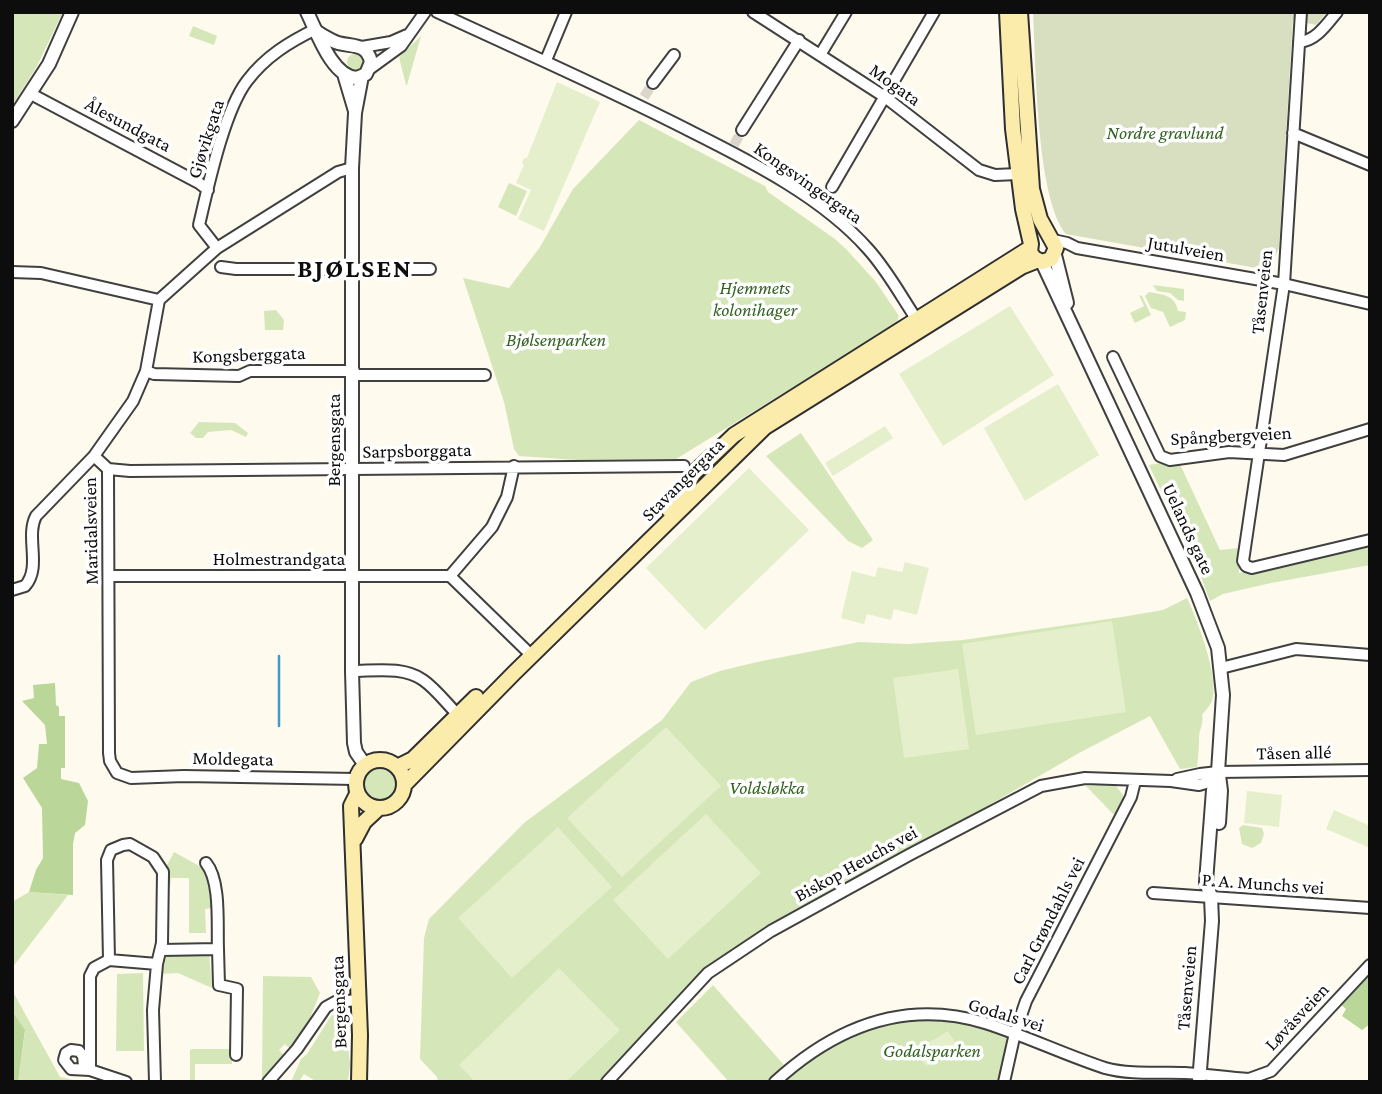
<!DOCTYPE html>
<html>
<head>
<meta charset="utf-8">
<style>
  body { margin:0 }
  #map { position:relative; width:1382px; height:1094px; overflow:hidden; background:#fefaee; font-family:"Crimson Pro",serif }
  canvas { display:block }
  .frame { position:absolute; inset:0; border:14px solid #0d0d0d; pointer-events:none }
</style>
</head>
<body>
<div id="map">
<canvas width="1382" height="1094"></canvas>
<div class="frame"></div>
</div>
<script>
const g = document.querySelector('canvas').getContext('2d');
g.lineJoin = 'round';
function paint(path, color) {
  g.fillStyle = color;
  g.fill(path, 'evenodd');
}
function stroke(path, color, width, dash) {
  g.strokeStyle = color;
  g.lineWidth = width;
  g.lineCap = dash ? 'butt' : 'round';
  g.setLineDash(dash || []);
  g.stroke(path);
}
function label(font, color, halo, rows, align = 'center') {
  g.font = font + ' "Crimson Pro",serif';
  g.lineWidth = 7;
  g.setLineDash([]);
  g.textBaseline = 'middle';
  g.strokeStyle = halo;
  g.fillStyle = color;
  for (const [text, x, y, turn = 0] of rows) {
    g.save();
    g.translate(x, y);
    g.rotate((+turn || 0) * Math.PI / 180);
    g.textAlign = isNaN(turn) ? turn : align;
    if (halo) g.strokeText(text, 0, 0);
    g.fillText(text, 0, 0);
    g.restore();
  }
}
paint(new Path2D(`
  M12 12H63L37 66 12 106Z
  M193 26 217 36 214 45 189 36Z
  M421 36 407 85H406L399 57Z
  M347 62a8 8 0 1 1 16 0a8 8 0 1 1-16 0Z
  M639 120 765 186 768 192 835 239 847 250 876 282 899 316 896 324 676 459 577 460 519 456 514 449 504 402 463 278 509 288 540 247 573 189Z
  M509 183 527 191 516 216 498 207Z
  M1153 285 1184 289V301L1178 300 1170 293 1157 291Z
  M1149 292C1164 295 1175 295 1178 311L1186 312 1185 320 1170 327 1163 312 1151 308 1145 296Z
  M1139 295 1142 296 1151 315 1135 323 1130 313 1144 306Z
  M276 310 284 320 283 330H265L264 311Z
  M199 422 235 423 248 433 246 437 231 430 208 432 203 438H196L190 433Z
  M801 433 873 540 862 548 848 541 766 456Z
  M1178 460 1220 550 1239 548V573L1370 547V565L1271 583 1223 594 1210 601 1201 577 1149 465Z
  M1187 598C1197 619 1220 679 1212 701 1210 706 1205 711 1202 715 1204 725 1199 729 1199 738 1199 748 1198 759 1197 767L1180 769 1150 716 1079 753 782 925 708 974 604 1082H438L437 1077 420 1059 424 938 429 919 524 823 662 720 691 682 720 671 757 662 859 642 908 644 963 640 1122 617 1163 610Z
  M364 784a16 16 0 1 1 32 0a16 16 0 1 1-32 0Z
  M1107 784 1116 786 1123 795C1122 802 1120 812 1113 814L1086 786Z
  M1243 825 1262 828 1264 834 1261 843 1252 848 1242 844 1239 828Z
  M174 852 212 873V908L205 909 206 933H189V878H171L170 887H167L166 867Z
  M29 892 68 895 12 968V902Z
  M209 953 212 988 178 973 160 974 161 964 168 954Z
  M143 973 144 1051H116L117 974Z
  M263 976 311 977 320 993 310 1018 290 1049 285 1044 279 1050 285 1056 262 1080Z
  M713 985 784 1065 766 1082H729L676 1022Z
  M12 990 60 1077 83 1082H18L25 1031 12 1011Z
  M335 1014H343L345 1018 350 1064 348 1082H317L304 1074 299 1082H291L301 1059 307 1054 331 1016Z
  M929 1019 954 1020 1004 1034 1010 1041 1000 1082H781C804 1065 827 1043 854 1033 878 1024 904 1020 929 1019Z
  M192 1049H229V1059L232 1060V1064H195V1081L241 1082H190V1050Z`), '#d5e7b9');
paint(new Path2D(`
  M55 683 56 705 59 707V716H65V768H61V779L79 783 88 801 85 825 75 833 73 844V895L29 892 36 870 43 858 42 808 23 778 37 768 39 744H47L45 725 22 701 34 698 33 685Z
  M1370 970V1024L1362 1030 1342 1016 1346 1009 1339 1003Z
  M12 1011 25 1030 18 1082H12Z`), '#bad799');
paint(new Path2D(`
  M1033 12H1327L1316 25 1293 20 1279 248 1274 259 1262 269 1066 234C1036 198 1036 63 1033 12Z`), '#d7dfc0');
paint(new Path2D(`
  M557 82 600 102 544 231 518 219 531 190 516 183 524 165 522 163 524 158H527Z
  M1010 306 1054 375 943 446 899 374Z
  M1058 384 1099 455 1025 501 984 428Z
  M885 426 893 438 833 476 825 463Z
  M749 468 809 530 705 630 646 568Z
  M905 562 929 568 917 615 894 609 891 620 867 614 864 624 841 618 852 571 875 577 878 567 902 572Z
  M1112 621 1126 712 976 735 962 644Z
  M958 669 969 749 904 758 893 678Z
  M666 727 721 786 622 877 567 818Z
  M1247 791 1282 795 1279 827 1244 823Z
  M1334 810 1370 826V848L1326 829Z
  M706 814 761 873 668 959 613 900Z
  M558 827 612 887 512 978 458 918Z
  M559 968 620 1030 566 1082H475L459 1065Z
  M948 1031 958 1047 926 1066 916 1050Z`), '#e5efcb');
stroke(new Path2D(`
  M279 656V726`), '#409cc7', 2.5);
stroke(new Path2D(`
  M644 97 653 83
  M734 145 742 130
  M823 201 832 187`), '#dad6cc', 10, [10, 5]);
const minor = new Path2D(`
  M437 12C523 52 608 89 692 132 752 162 823 198 868 249 888 271 902 298 919 323
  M753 12 885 97 979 170 995 175 1018 174
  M1301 12 1284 284 1243 561 1246 566 1252 568 1370 540
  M1299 42C1316 41 1327 24 1337 12
  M362 47 391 42 407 35
  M820 55 846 12
  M546 60 566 12
  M368 70 401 46 425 12
  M653 83 674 55
  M31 94 199 183 208 190
  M742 130 799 40
  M1293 133 1370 165
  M832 187 934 12
  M1053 240 1067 243 1077 248 1284 284 1370 304
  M217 248 199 225C208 187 224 111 247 81 265 57 289 42 316 29
  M221 267 236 269H430
  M12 272 41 273 159 300
  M1113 357 1160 456 1170 460 1229 452 1284 455 1370 429
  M146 371 154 374 239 376 250 371H354
  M354 375H485
  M94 456 108 469 109 753 110 761 117 773 131 778 184 776 356 779
  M108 469 130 471 684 466
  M109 576H450L526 650
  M450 576 492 527 507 497 514 466
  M12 590 25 586C42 567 25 537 36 516L94 456 133 401 146 371 159 300 217 248 338 172 352 168
  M1221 668 1296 649 1370 655
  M352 671C375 671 403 666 423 680 436 689 447 704 458 715
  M1177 779 1200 774 1218 772 1370 770
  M206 863C221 881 217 925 218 949
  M1153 893 1370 908
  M161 950 218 949 219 985 237 989 236 1055
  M84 1066 83 1056 79 1051 71 1050 66 1053 64 1060 71 1069 90 1070 126 1082
  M90 1070V976L94 968 109 960
  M155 1082 153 1010 157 964 162 943 163 872 153 857 130 844 123 845 111 850 107 860 109 960 157 964
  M268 1082 297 1049 326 1007 335 1002 358 1000
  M607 1082 708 973 771 931 909 855 1041 786 1085 778 1171 781 1199 785 1206 783 1218 772
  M775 1082C835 1027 905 999 985 1023 1026 1036 1065 1055 1105 1068 1130 1075 1160 1072 1185 1073 1206 1074 1228 1078 1249 1079L1271 1071 1370 965
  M1004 1082 1015 1033 1026 1001 1131 797 1135 781`);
const tertiary = new Path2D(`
  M307 12C317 32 332 77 357 78L366 74 371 62C367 43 353 47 338 43 330 40 324 36 317 32
  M344 74 355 111
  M362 76 355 113 352 168V671L354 743 356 752 365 765
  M12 121 49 64 72 12
  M1055 255 1067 303
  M1042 262 1197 593 1218 648 1223 695 1218 772 1213 790 1206 882 1211 897 1212 921 1199 1082
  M1219 775 1221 791 1219 823`);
const secondary = new Path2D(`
  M1007 12 1013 129 1023 209 1031 244 1030 252 1034 258 1042 262 1051 259 1056 248 1040 219 1032 189 1020 12
  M669 510 678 501 693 474 734 435 1030 248
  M356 784a24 24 0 1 1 48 0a24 24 0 1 1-48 0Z
  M397 767 413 759 476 697
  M404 785 514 673 765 427 1021 267 1036 261
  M357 794 351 806 360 1035 359 1082
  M355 839 364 822 379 808`);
stroke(minor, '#404040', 14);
stroke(tertiary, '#404040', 16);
stroke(secondary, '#2f2f2f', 18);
stroke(minor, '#fff', 10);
stroke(tertiary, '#fff', 12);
stroke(secondary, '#fbecac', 14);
label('19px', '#0d0d0d', '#fff', [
  ["Mogata",895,85,36],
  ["Ålesundgata",128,125,28],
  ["Gjøvikgata",206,139,-72],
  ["Kongsvingergata",808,183,35],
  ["Jutulveien",1186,249,10],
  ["Tåsenveien",1262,292,-84],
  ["Kongsberggata",249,355,-2],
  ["Spångbergveien",1231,436,-3],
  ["Bergensgata",334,440,-90],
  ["Sarpsborggata",417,451,-1],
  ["Stavangergata",683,480,-45],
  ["Uelands gate",1188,529,65],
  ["Maridalsveien",91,531,-91],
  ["Holmestrandgata",279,559],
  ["Tåsen allé",1294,753,-1],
  ["Moldegata",233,759,1],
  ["Biskop Heuchs vei",856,864,-29],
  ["P. A. Munchs vei",1263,884,4],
  ["Carl Grøndahls vei",1048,921,-63],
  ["Tåsenveien",1187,988,-85],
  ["Bergensgata",339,1002,-92],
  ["Godals vei",1006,1015,17],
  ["Løvåsveien",1297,1017,-47]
]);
label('italic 19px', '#336221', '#fff', [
  ["Nordre gravlund",1165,133],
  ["Hjemmets",755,288],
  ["kolonihager",755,310],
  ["Bjølsenparken",556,340],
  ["Voldsløkka",767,788],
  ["Godalsparken",932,1051]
]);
g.letterSpacing = '2px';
label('bold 26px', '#0d0d0d', '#fff', [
  ["BJØLSEN",355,269]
]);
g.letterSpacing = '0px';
</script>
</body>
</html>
